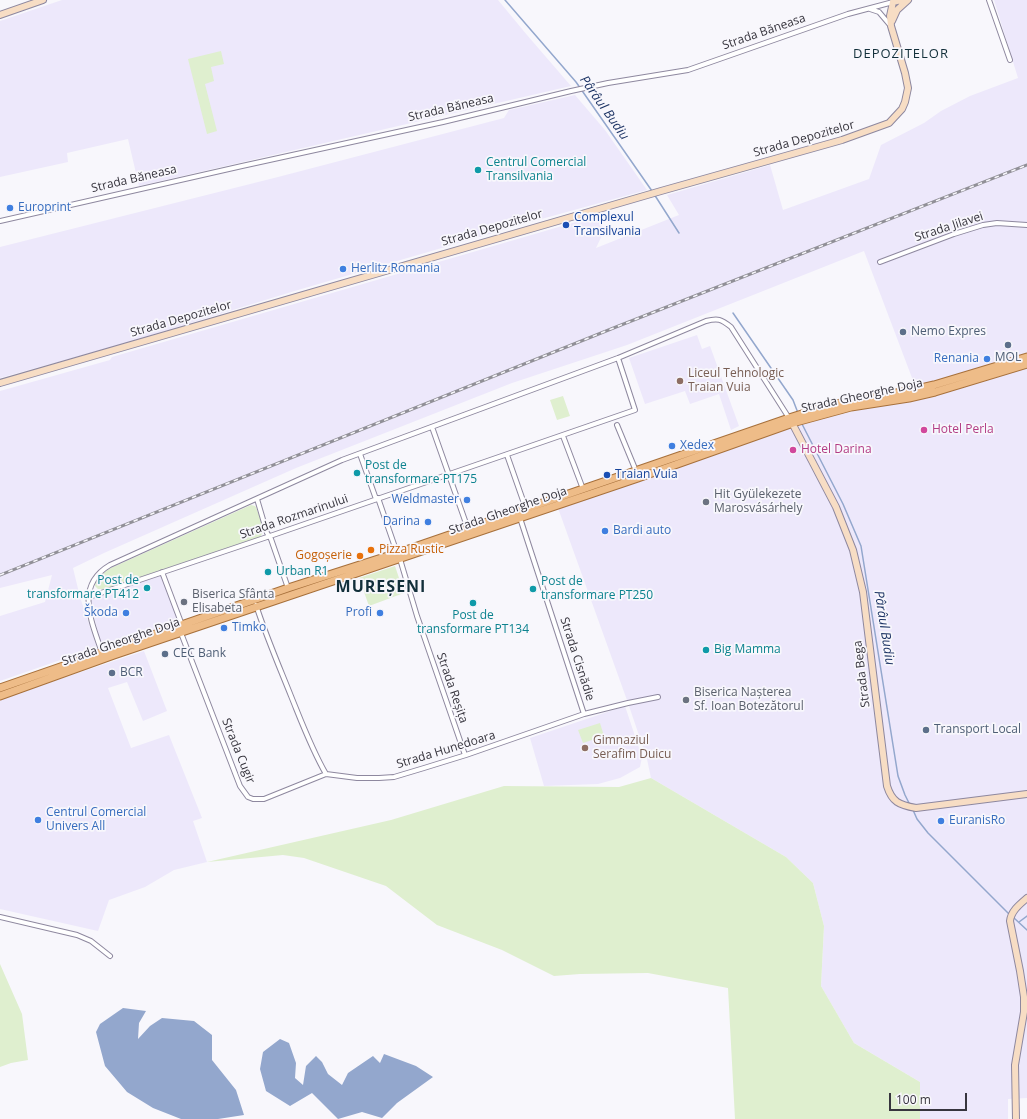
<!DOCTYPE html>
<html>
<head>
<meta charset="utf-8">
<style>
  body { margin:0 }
  #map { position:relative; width:1027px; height:1119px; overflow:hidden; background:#f8f7fc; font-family:"Open Sans",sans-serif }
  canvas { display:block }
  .scale { position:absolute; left:889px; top:1093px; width:78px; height:18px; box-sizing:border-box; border:2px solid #37353e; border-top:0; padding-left:5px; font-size:12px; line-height:14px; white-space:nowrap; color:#37353e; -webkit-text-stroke:3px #f8f7fc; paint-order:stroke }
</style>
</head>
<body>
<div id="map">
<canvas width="1027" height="1119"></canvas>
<div class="scale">100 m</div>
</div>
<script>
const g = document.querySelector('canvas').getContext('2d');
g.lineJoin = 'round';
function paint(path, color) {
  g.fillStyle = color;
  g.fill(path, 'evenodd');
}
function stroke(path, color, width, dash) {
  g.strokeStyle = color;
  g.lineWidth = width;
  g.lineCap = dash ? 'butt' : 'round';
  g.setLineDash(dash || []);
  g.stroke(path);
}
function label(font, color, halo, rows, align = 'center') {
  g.font = font + ' "Open Sans",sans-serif';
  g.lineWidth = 3.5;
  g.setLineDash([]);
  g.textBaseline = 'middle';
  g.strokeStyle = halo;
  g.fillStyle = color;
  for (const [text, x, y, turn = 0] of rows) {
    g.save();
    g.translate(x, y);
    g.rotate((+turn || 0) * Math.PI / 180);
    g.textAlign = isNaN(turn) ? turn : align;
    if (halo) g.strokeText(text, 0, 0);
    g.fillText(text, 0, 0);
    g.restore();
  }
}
paint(new Path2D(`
  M62 0H498L527 35 571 86 139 186 128 139 67 153 68 162 0 177V21Z
  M994 0H1027V1098L1008 1099V1119H920V1082L854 1043 821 986 824 926 813 883 786 857 651 778 647 759 628 703 558 508 795 426 858 410 920 399 864 251 627 345 512 383 296 468 104 553 73 568 80 597 96 645 95 648 0 681V616L45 602 52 575 0 588V391L110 360 112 357 600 215 604 231 596 248 679 215 667 195 770 165 783 210 869 179 881 145 924 123 941 111 970 96 1018 78Z
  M575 95 605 130 647 190 534 221 298 290 112 347 0 378V247L278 177 504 118 509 110Z
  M697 335 702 349 710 346 739 426 731 430 719 394 690 404 685 391 645 404 629 358Z
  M162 575 178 621 108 646 104 645 100 640 91 604 92 598Z
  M144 651 167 711 143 721 127 682 108 688 131 748 169 735 202 818 193 821 207 862 174 870 145 887 109 900 98 931 0 909V699Z
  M625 706 642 757 640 767 620 778 598 784 544 786 530 738Z`), '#ede8fb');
paint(new Path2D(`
  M221 51 224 64 211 67 214 81 205 84 217 131 207 134 188 59Z
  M563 396 570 416 557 420 550 400Z
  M251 505 255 506 256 507C259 516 267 530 260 537L105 589H98L95 586C96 577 104 572 111 568Z
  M395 566 404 593 369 606 359 578Z
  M600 723 604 736 583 743 578 730Z
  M651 778 786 857 813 883 824 926 821 986 854 1043 920 1082V1119H735L728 988 648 973 580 974 554 976 502 950 437 925 386 886 304 858 283 855 207 862 391 820 504 786 619 787Z
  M0 964 22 1014 28 1060 11 1063 0 1067Z`), '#dfefcf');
paint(new Path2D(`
  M123 1008 146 1011 139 1023 138 1039 150 1026 162 1018 194 1021 212 1035V1060L236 1090 244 1115 218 1119H181L153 1108 127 1092 105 1066 96 1032 100 1024Z
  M280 1039 289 1043 296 1063 295 1078 303 1085 306 1066 316 1056 322 1062 328 1074 342 1085 348 1073 373 1056 380 1063 384 1054 416 1066 433 1077 397 1103 382 1118 362 1112 338 1119 312 1093 290 1106 266 1091 260 1069 263 1052Z`), '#93a7cd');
stroke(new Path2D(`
  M505 0 576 82 652 191
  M654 194 679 233
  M733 313 793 400 798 413
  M802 424 843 504 861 546 898 776 905 795 910 805
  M913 810 917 819 928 833 1009 914
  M1014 918 1027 930
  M1019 922 1027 916`), '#93a7cd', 1.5);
const street = new Path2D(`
  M989 0 1010 60
  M870 9 879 12 890 25
  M0 221 242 166 443 122 571 91 608 83 688 70 848 14 893 2
  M880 262 954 234 983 225 997 223 1027 225
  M617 425 636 471
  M432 427 468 529
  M563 436 583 489
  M360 454 376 499
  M507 455 526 509
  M378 498 397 553
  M257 499 267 533 271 539 288 588
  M520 518 584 714
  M400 559 417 616 465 755
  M162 572 182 625
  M89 597 273 535 635 410 618 358
  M256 605C266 636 279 666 291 696 302 723 312 750 326 774
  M181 633 240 786 248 797 253 799H264L326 774 357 778H379L394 777 424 768 466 755 584 714 628 703 658 697
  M102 653C92 622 74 586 110 565L342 460 618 358 706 321C718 318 721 319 731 327L789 418
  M0 917 77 935 91 941 110 956`);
const secondary = new Path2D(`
  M0 15 43 0
  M892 21 897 10 908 0
  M0 383 661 191 842 140 889 123 902 109 905 102 908 88 905 73 891 26 890 16 893 2 901 0
  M790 419 836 507 853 550 863 592 887 786C892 802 899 805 916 808L1027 794
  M1016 1119 1015 1065 1024 1012V997L1020 971 1010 921C1011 911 1020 904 1027 898`);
const primary = new Path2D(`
  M0 688 288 588 397 553 789 418 824 407 850 401 908 391 934 385 1027 357
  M0 696 114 655 638 478 796 422 851 407 909 398 935 392 1027 364`);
stroke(street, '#8e889f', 6);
stroke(secondary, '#8e889f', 8);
stroke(primary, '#a7703b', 9);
stroke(street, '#fff', 4);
stroke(secondary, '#f7ddc4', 6);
stroke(primary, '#eebc88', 7);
const rail = new Path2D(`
  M0 575 616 327 1027 165`);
stroke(rail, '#919097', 3);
stroke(rail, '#f8f7fc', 1.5, [4.5]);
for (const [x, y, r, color] of [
  [478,170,4,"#0f9aa8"],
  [10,208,4,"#3f7fe0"],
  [566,225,4,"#1a4fb4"],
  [343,269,4,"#3f7fe0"],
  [903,332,4,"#5c6f8a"],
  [1008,345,4,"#5c6f8a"],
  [987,359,4,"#3f7fe0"],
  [680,381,4,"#8d6e63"],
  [924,430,4,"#d1479c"],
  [672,446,4,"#3f7fe0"],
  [793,450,4,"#d1479c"],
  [357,473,4,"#0f9aa8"],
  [607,475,4,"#1a4fb4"],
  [467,500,4,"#3f7fe0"],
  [706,502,4,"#6b7280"],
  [428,522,4,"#3f7fe0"],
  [605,531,4,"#3f7fe0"],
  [371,550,4,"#e8710a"],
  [360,556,4,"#e8710a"],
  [268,572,4,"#0f9aa8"],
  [147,588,4,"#0f9aa8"],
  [533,589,4,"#0f9aa8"],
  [184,602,4,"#6b7280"],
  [473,603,4,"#0f9aa8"],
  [126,613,4,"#3f7fe0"],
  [380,613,4,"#3f7fe0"],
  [224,628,4,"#3f7fe0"],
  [706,650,4,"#0f9aa8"],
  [165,654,4,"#5c6f8a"],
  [112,673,4,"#5c6f8a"],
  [686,700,4,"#6b7280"],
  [926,730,4,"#5c6f8a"],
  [585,748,4,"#8d6e63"],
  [38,820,4,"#3f7fe0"],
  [941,821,4,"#3f7fe0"]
]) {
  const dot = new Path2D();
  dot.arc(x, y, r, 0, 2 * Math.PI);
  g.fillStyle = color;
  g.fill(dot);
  stroke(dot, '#f8f7fc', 1.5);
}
label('12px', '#37353e', '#f8f7fc', [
  ["Strada Băneasa",764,32,-19],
  ["Strada Băneasa",451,108,-13],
  ["Strada Depozitelor",804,139,-16],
  ["Strada Băneasa",134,179,-13],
  ["Strada Jilavei",949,227,-18],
  ["Strada Depozitelor",492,228,-16],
  ["Strada Depozitelor",181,319,-16],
  ["Strada Gheorghe Doja",862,396,-12],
  ["Strada Gheorghe Doja",508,511,-19],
  ["Strada Rozmarinului",294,517,-19],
  ["Strada Gheorghe Doja",121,642,-19],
  ["Strada Cisnădie",577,659,72],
  ["Strada Bega",862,674,-97],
  ["Strada Reșița",452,688,71],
  ["Strada Hunedoara",446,750,-17],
  ["Strada Cugir",238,751,68]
]);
label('12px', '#0d838f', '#f8f7fc', [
  ["Centrul Comercial",486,163],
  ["Transilvania",486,177],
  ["Post de",365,466],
  ["transformare PT175",365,480],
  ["Urban R1",276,572],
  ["Post de",139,581,"right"],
  ["transformare PT412",139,595,"right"],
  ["Post de",541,582],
  ["transformare PT250",541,596],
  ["Post de",473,616,"center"],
  ["transformare PT134",473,630,"center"],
  ["Big Mamma",714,650]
], 'left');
label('12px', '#366cbe', '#f8f7fc', [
  ["Europrint",18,208],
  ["Herlitz Romania",351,269],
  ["Renania",979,359,"right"],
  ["Xedex",680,446],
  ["Weldmaster",459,500,"right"],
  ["Darina",420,522,"right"],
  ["Bardi auto",613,531],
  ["Škoda",118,613,"right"],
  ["Profi",372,613,"right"],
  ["Timko",232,628],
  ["Centrul Comercial",46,813],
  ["Univers All",46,827],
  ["EuranisRo",949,821]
], 'left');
label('12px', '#164399', '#f8f7fc', [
  ["Complexul",574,218],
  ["Transilvania",574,232],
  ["Traian Vuia",615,475]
], 'left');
label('12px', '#4e5e75', '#f8f7fc', [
  ["Nemo Expres",911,332],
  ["MOL",1008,358,"center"],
  ["CEC Bank",173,654],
  ["BCR",120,673],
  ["Transport Local",934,730]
], 'left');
label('12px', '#785e54', '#f8f7fc', [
  ["Liceul Tehnologic",688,374],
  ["Traian Vuia",688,388],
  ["Gimnaziul",593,741],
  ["Serafim Duicu",593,755]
], 'left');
label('12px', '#b23c85', '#f8f7fc', [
  ["Hotel Perla",932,430],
  ["Hotel Darina",801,450]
], 'left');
label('12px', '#5b616d', '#f8f7fc', [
  ["Hit Gyülekezete",714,495],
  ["Marosvásárhely",714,509],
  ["Biserica Sfânta",192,595],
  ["Elisabeta",192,609],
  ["Biserica Nașterea",694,693],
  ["Sf. Ioan Botezătorul",694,707]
], 'left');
label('12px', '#c56008', '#f8f7fc', [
  ["Pizza Rustic",379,550],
  ["Gogoșerie",352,556,"right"]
], 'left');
g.letterSpacing = '1px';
label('13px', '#122f3a', '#f8f7fc', [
  ["DEPOZITELOR",901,54]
]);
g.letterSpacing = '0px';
label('italic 13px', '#1c3364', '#f8f7fc', [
  ["Pârâul Budiu",604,108,55],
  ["Pârâul Budiu",884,628,81]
]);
g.letterSpacing = '1px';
label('bold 16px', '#122f3a', '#f8f7fc', [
  ["MUREȘENI",381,587]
]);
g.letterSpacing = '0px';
</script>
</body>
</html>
